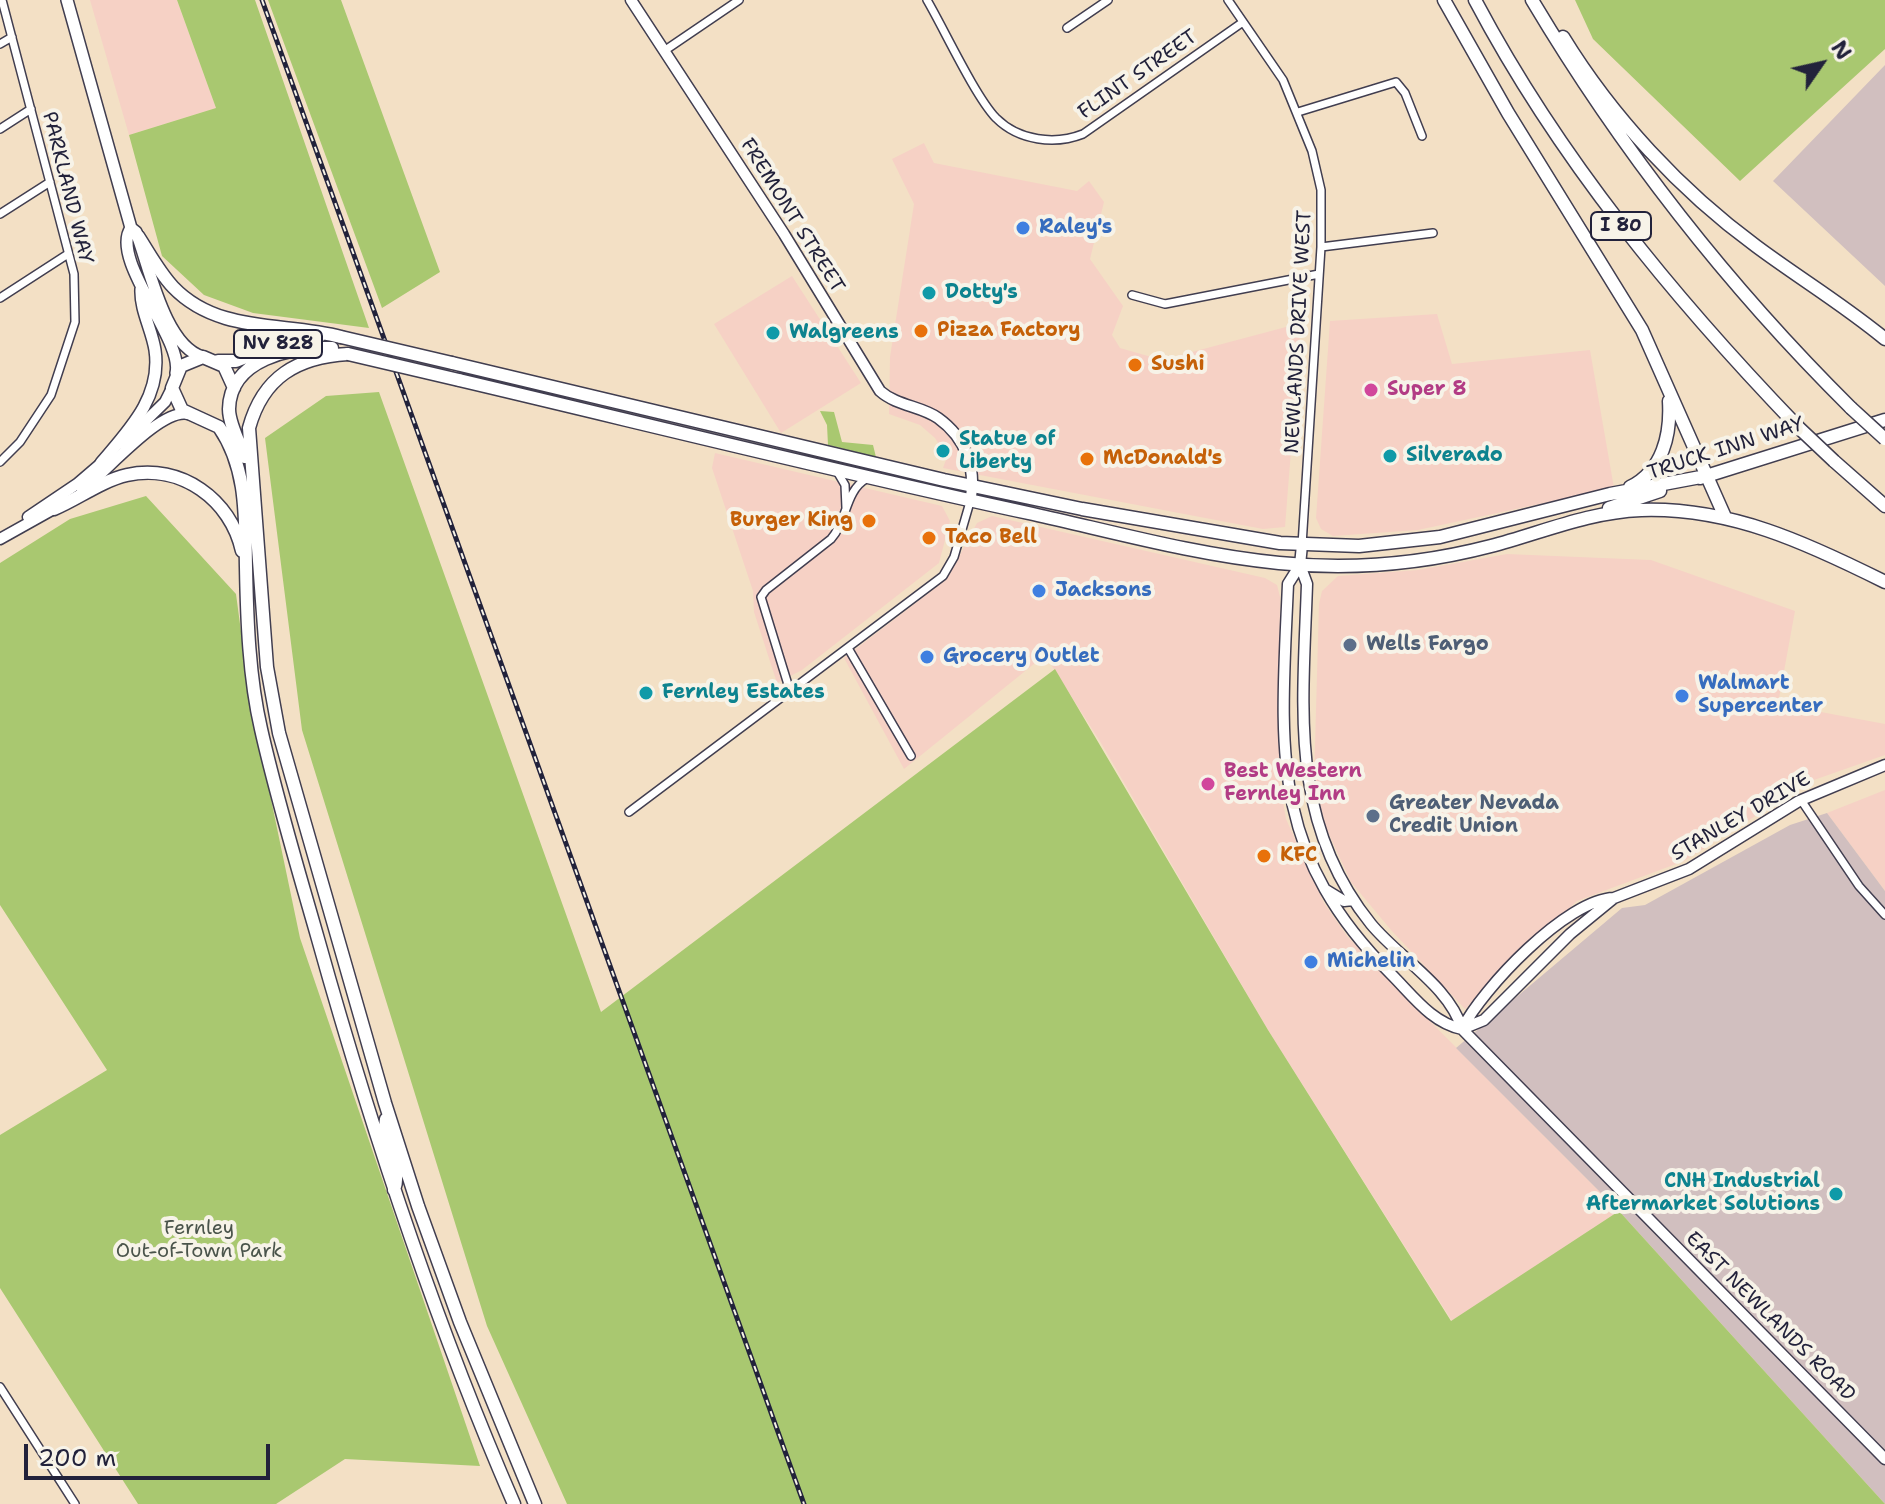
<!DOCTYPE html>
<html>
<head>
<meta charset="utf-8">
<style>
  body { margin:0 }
  #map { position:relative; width:1885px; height:1504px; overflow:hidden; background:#f3e0c5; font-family:"Shantell Sans",sans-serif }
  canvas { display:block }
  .north { position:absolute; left:1781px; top:24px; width:80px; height:80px; -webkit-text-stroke:6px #f7f3e8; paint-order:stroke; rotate:56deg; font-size:22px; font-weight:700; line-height:32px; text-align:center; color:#22223b }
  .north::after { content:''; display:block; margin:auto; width:28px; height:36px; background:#22223b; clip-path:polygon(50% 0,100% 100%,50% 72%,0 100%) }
  .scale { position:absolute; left:24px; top:1444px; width:246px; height:36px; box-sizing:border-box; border:4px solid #22223b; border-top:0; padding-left:10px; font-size:24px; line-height:28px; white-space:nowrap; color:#22223b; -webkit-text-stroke:6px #f7f3e8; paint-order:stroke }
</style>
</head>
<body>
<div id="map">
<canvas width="1885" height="1504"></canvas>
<div class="north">N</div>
<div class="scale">200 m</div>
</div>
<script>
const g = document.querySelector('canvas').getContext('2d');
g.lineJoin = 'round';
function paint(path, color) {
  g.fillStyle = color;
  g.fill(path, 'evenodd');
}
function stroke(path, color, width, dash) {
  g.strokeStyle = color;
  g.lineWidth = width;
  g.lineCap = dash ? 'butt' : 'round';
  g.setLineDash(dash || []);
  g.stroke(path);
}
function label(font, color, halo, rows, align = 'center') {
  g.font = font + ' "Shantell Sans",sans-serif';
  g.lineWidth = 8;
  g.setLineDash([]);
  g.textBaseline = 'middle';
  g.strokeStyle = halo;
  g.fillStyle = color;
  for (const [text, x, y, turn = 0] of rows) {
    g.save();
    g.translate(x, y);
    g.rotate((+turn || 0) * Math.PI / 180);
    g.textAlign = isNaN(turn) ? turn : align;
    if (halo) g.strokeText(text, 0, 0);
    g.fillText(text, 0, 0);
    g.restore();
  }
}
paint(new Path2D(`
  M90 0H177L216 108 129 135Z
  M924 143 934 163 1077 191 1089 181 1104 202 1090 259 1123 306 1112 335 1120 348 1162 360 1301 323 1285 527 1263 529 943 468 947 457 935 438 920 425 889 414 890 357 914 204 892 159Z
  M792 276 861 383 781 433 714 324Z
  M1437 314 1452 364 1590 350 1614 488 1418 530 1333 536 1321 529 1316 518 1330 321Z
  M715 453 942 506 950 521 939 563 802 670 777 683 754 612 753 591 712 468Z
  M992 516 1265 578 1277 585 1280 597 1279 779 1286 819 1324 903 1347 936 1377 968 1619 1211 1452 1321 1268 1030 1101 743 1045 655 904 769 844 658 947 579 977 523Z
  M1507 554 1651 560 1795 611 1778 704 1885 724V755L1811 781 1684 861 1577 901 1465 1009 1391 930 1351 882 1326 828 1314 780 1319 604 1322 591 1338 576 1418 570Z
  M1885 790V891L1827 813Z`), '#f6d1c5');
paint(new Path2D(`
  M1885 65V286L1773 181Z
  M1827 813 1885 891V1504L1619 1211 1456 1048 1622 908 1645 905 1790 825Z`), '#d1bfbf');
paint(new Path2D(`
  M177 0H255L369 328 253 313 204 295 162 256 129 135 216 108Z
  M268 0H341L440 272 382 308Z
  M1575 0H1885V49L1740 181 1593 39Z
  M379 392 601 1012 1055 669 1268 1030 1451 1321 1619 1211 1885 1504H567L487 1326 302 730 265 438 326 396Z
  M820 411 834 412 842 442 873 445 876 457 828 445 827 425Z
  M146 496 236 594 250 699 300 938 480 1466 345 1459 276 1504H138L0 1288V1135L107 1070 0 905V563L70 519Z`), '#a9c870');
const street = new Path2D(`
  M927 0C944 29 975 96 996 118 1019 141 1055 145 1083 134L1243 22
  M1228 0 1283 80 1312 151 1321 190V247L1302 545
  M1067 28 1108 0
  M0 44 12 37
  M664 51 739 0
  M1298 112 1396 82 1405 93 1422 136
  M0 129 31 109
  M0 214 50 182
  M1321 247 1433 233
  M1132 295 1165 304 1319 274
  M0 298 68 254
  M0 462 20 442 51 395 75 322 74 274 2 0
  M838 473 845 485 846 508
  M848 648 911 756
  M790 691 761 597 766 590 831 539C847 522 845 491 866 479
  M1801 800 1859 886 1885 915
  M629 812 943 576 954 557 970 502
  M0 1387 75 1504`);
const secondary = new Path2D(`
  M631 0 784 234 880 391C897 406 921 406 938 418 966 438 977 469 970 502
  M122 444 165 402 172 388
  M82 490C106 473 160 408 188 414
  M28 517 77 484 105 460
  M0 539 59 506
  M1302 545 1300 565 1307 584C1303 707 1288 821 1371 924 1399 958 1450 987 1462 1029L1885 1459
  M1300 565 1288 584C1281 746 1267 850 1391 974 1413 996 1432 1023 1462 1029
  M1326 890 1344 901 1353 900
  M1462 1029 1484 1020 1570 934 1614 898 1689 869 1799 801 1885 765
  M1462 1029C1482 989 1567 899 1614 898`);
const primary = new Path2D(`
  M67 0 131 228 136 232C149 265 164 346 203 357
  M131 228C109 259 184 340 176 373
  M101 463C129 430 162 397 155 350 152 330 140 310 141 289`);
const highway = new Path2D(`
  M1444 0 1508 113 1642 330 1725 517
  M1475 0C1559 159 1674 298 1798 427
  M1532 0C1622 151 1726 284 1851 408
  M1563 37C1612 117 1681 191 1756 246 1799 278 1844 305 1885 339
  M138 236C149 253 159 272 173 287 218 334 284 322 341 337
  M348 354C297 357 263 377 249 428L267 667 279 733 385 1103 418 1206 460 1322 535 1504
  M218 361H236L283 342 318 338
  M452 363 944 480 1082 509 1280 543 1359 546 1440 537 1610 494 1706 476
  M459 380C650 425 841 473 1033 514 1114 532 1196 555 1279 563 1349 570 1422 564 1491 546 1541 533 1588 512 1641 510 1730 507 1807 543 1885 582
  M234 388 224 366 203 357 181 366 172 388 182 410 219 427C248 469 245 519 246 567 247 620 249 677 261 729 277 800 298 869 318 939 372 1132 434 1320 514 1504
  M245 457C240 444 229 424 229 409 230 359 291 346 332 348
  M1834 461 1885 506
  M1700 478 1885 420
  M1630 487C1663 471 1671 434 1669 401
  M1609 508 1660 491
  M54 509C78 499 101 481 127 475 181 463 231 500 242 551
  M386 1119C382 1144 403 1165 394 1190`);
stroke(street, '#413e50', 10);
stroke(secondary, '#413e50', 13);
stroke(primary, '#413e50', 14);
stroke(highway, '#413e50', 15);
stroke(street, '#fff', 7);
stroke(secondary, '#fff', 10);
stroke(primary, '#fff', 11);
stroke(highway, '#fff', 12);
const rail = new Path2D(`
  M262 0 804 1504`);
stroke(rail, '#22223b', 5);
stroke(rail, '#f7f3e8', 2, [6]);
const highwayBridge = new Path2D(`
  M341 337 452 363
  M348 354 459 380
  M1851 408 1885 439
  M1798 427 1834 461`);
stroke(highwayBridge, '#413e50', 15, []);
stroke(highwayBridge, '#fff', 12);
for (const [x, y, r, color] of [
  [1023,228,8,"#3f7fe0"],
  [929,293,8,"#0f9aa8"],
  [921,331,8,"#e8710a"],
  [773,333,8,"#0f9aa8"],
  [1135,365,8,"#e8710a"],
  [1371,390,8,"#d1479c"],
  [943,451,8,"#0f9aa8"],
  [1390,456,8,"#0f9aa8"],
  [1087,459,8,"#e8710a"],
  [869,521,8,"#e8710a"],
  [929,538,8,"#e8710a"],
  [1039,591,8,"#3f7fe0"],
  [1350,645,8,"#5c6f8a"],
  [927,657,8,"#3f7fe0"],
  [646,693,8,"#0f9aa8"],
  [1682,696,8,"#3f7fe0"],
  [1208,784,8,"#d1479c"],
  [1373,816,8,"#5c6f8a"],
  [1264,856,8,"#e8710a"],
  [1311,962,8,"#3f7fe0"],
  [1836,1194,8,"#0f9aa8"]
]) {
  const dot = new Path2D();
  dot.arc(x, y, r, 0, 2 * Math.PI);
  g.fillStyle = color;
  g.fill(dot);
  stroke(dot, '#f7f3e8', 3);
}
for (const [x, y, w] of [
  [1621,226,60],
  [278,344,88]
]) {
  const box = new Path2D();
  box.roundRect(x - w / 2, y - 14, w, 28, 6);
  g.fillStyle = '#f7f3e8';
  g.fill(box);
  stroke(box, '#22223b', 2);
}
label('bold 18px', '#22223b', null, [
  ["I 80",1621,226],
  ["NV 828",278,344]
]);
label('20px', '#22223b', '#f7f3e8', [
  ["FLINT STREET",1138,75,-35],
  ["PARKLAND WAY",67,188,76],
  ["FREMONT STREET",792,216,58],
  ["NEWLANDS DRIVE WEST",1299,332,-87],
  ["TRUCK INN WAY",1726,449,-18],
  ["STANLEY DRIVE",1741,817,-30],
  ["EAST NEWLANDS ROAD",1770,1317,45]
]);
label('bold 20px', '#366cbe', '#f7f3e8', [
  ["Raley's",1039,228],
  ["Jacksons",1055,591],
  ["Grocery Outlet",943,657],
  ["Walmart",1698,684],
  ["Supercenter",1698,707],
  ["Michelin",1327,962]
], 'left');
label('bold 20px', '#0d838f', '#f7f3e8', [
  ["Dotty's",945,293],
  ["Walgreens",789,333],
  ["Statue of",959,440],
  ["Liberty",959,463],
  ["Silverado",1406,456],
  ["Fernley Estates",662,693],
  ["CNH Industrial",1820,1182,"right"],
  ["Aftermarket Solutions",1820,1205,"right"]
], 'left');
label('bold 20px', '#c56008', '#f7f3e8', [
  ["Pizza Factory",937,331],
  ["Sushi",1151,365],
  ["McDonald's",1103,459],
  ["Burger King",853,521,"right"],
  ["Taco Bell",945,538],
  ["KFC",1280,856]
], 'left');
label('bold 20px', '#b23c85', '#f7f3e8', [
  ["Super 8",1387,390],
  ["Best Western",1224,772],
  ["Fernley Inn",1224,795]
], 'left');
label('bold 20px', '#4e5e75', '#f7f3e8', [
  ["Wells Fargo",1366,645],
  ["Greater Nevada",1389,804],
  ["Credit Union",1389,827]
], 'left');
label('20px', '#4a544b', '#f7f3e8', [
  ["Fernley",199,1229],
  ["Out-of-Town Park",199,1252]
]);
</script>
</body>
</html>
